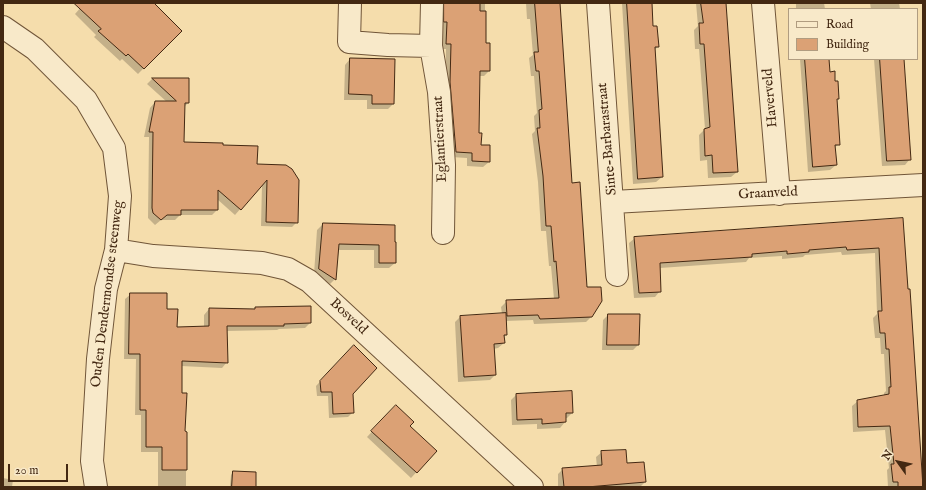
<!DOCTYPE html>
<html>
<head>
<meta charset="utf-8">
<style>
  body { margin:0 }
  #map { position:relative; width:926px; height:490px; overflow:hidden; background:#f5ddac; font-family:"IM FELL English",serif }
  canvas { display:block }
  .frame { position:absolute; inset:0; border:4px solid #432812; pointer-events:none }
  .legend { position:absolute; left:788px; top:8px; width:130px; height:52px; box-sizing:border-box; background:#f8e9c9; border:1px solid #b09c80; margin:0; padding:5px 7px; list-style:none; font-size:12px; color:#432812 }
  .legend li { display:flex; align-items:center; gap:8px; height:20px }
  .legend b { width:20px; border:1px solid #b09c80 }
  .north { position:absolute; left:878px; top:442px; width:40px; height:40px; -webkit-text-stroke:3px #f8e9c9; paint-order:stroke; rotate:303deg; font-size:11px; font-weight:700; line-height:16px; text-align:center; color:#432812 }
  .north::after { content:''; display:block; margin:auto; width:14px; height:18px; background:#432812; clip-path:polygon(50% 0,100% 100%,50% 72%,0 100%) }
  .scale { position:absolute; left:8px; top:464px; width:60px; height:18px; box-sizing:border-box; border:2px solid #432812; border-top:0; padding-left:5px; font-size:12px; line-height:14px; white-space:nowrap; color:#432812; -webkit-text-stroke:3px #f8e9c9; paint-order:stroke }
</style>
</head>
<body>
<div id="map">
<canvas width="926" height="490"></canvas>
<div class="frame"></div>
<ul class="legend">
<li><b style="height:5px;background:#f8e9c9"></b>Road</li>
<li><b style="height:11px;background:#dba175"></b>Building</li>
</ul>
<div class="north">N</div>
<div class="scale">20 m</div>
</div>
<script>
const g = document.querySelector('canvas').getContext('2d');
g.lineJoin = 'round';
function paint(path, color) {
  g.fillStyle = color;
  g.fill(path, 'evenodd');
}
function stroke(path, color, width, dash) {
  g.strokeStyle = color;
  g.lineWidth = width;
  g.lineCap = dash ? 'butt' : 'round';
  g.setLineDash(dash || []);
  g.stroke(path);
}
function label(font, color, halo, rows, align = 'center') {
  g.font = font + ' "IM FELL English",serif';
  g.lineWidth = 3;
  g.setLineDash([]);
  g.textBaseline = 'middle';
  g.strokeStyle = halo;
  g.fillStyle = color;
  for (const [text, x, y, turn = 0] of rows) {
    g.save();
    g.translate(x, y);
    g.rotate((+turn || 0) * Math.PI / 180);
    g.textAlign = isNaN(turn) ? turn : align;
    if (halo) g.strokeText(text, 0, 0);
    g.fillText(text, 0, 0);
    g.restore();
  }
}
paint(new Path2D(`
  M79 3H132L180 31 138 74 122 59 120 61 94 37 96 35 75 14 82 6Z
  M439 3H485V44L489 71 484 76H479L478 134 480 146 489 162 483 167 467 166V158L451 157 445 88 446 49H441Z
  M526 3H558L571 184 591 317 586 322 534 324 533 320 505 321 506 335 504 337V343L498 348 493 349 495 375 490 380 458 382 455 322 460 317 502 314 501 307 507 301 554 299 551 266H549L546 231H541L538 182 532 134 535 131 534 116 537 113 534 76H531L529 58 533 55 530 19H527Z
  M622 3H651L652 28 658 47 654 50 662 177 656 182 633 184Z
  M696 3H725L737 172 731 177 708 178 707 160 700 161 699 135 705 129 699 49H695L694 30 698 26Z
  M796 3H824L825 9H796Z
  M870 3H899L900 9H871Z
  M350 59 393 104 388 109H367V100H344L345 65Z
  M800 59H828L829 73 835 82 838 98 836 101 839 144 834 148 836 165 830 170 808 172Z
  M874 59H903L910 159 905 165 882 166Z
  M152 79H188V103L184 107 183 143 222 146 256 165 286 166 297 222 292 227 261 226 262 184 235 215 217 199V210L212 215H180L175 220H161L155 225 148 218 149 137H144L150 108 155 102H167L147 84Z
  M902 219 922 487H888L887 470 889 468 885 430 853 432 852 406 858 401 884 396V393L886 391 884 354H881L880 338H875L873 318 877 314 875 253 842 255 841 252 805 255 803 257 782 259V256L749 258 746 262 660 268V291L655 297 634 298 629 243 635 238Z
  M323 224 395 243V263L389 268H374V250H338L335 279 330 284 314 274 317 230Z
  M131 294 166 310 176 328 204 327V315L209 309 310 323 305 328 279 329 277 330 226 331 227 362 222 368 181 366V394L184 432H186V487H158V452H141V415H135L136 359H124L125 299Z
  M608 315 638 345 633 350H602L603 320Z
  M349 351 353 412 348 417 329 418 328 396H317L316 386Z
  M516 395 572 413 567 418H565V422L560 428 537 429V424L512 425 511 400Z
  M391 411 409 426 436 451 411 478 367 437Z
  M602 452 626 464 645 482 640 487H558V474L563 469 597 467 596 457Z
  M233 472 255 487H230L231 475Z
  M3 478 13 480 12 487H3Z`), '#0003');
const building = new Path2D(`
  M74 3H154L182 31 144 69 128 54 126 56 98 31 101 29Z
  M444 3H480V11H486V43H490V71H480L479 133H482L481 145H490V162L472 161V153L456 152 450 82 451 44H446L447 22H444Z
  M535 3H560L572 183 580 182 587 287H601L602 301 592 317 540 319 538 315 507 316 506 300 559 298 556 261 554 262 551 226H546L543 176 537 128H540L539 110 542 109 539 71H536L534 52H538Z
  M627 3H652L653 26H657L659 47H655L663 177 638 179Z
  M701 3H726L738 172 713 173 712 155 705 156 704 129 710 127 704 44H700L699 23H703Z
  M350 58 395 59 394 104H372V95L349 94Z
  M805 59H829L830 72 835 71V81H838L839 99H837L840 145H835L837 165 813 167Z
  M880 59H904L911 160 887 161Z
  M152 78H189V103H185L184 142 223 143V145L258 146 257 164 286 165 292 169 299 180 298 223 266 222 267 180 241 210 218 190V210H181V215H167L161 220 153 213 152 208 153 132H149L155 101H176Z
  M903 218 908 289H910L923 487H898V482H893L891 464H894L890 426 858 427 857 400 889 394V387H891L889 349H886L885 333H880L878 311H882L879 248 847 250 846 247 809 250V252L787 254V251L752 254V257L660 263 661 292 639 293 634 237Z
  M323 223 395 225V242H396V263H379V245L339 244 336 280 319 269Z
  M130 293H167V309H178L177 327 209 326V308L255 309V307L311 306V323L284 324V326H227L228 363 182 361V393H187L185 431 187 432V470H162V447H146V410H140V354H129Z
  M506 313 507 335H504L505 343 494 344 496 375 464 377 460 316Z
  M608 314H640L639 345H607Z
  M354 345 377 368 353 394 354 413 333 414 332 392H321L320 381Z
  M572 391 573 413H566V422L542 424V419L517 420 516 394Z
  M396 405 414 422 410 426 437 451 417 473 371 431Z
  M626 450 627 463 644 462 646 482 587 487H564L562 468 602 465 601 451Z
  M233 471 256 472V487H232Z`);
paint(building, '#dba175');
stroke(building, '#432812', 1);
const minor = new Path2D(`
  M350 3 349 42 388 45 431 46 432 3
  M598 3 617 275
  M763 3 779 194
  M3 27 35 49 86 100 114 148 120 196 116 250 106 289 98 359 92 461 96 487
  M431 46 439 92 444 165 443 233
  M613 202 923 185
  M116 250 153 256 262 263 288 269 309 281 532 487`);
stroke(minor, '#705538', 24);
stroke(minor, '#f8e9c9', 22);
label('14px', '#432812', '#f8e9c9', [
  ["Haverveld",771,98,-95],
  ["Eglantierstraat",441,139,-93],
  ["Sinte-Barbarastraat",608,139,-95],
  ["Graanveld",768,194,-3],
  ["Ouden Dendermondse steenweg",108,294,-83],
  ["Bosveld",348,317,43]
]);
</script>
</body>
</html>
